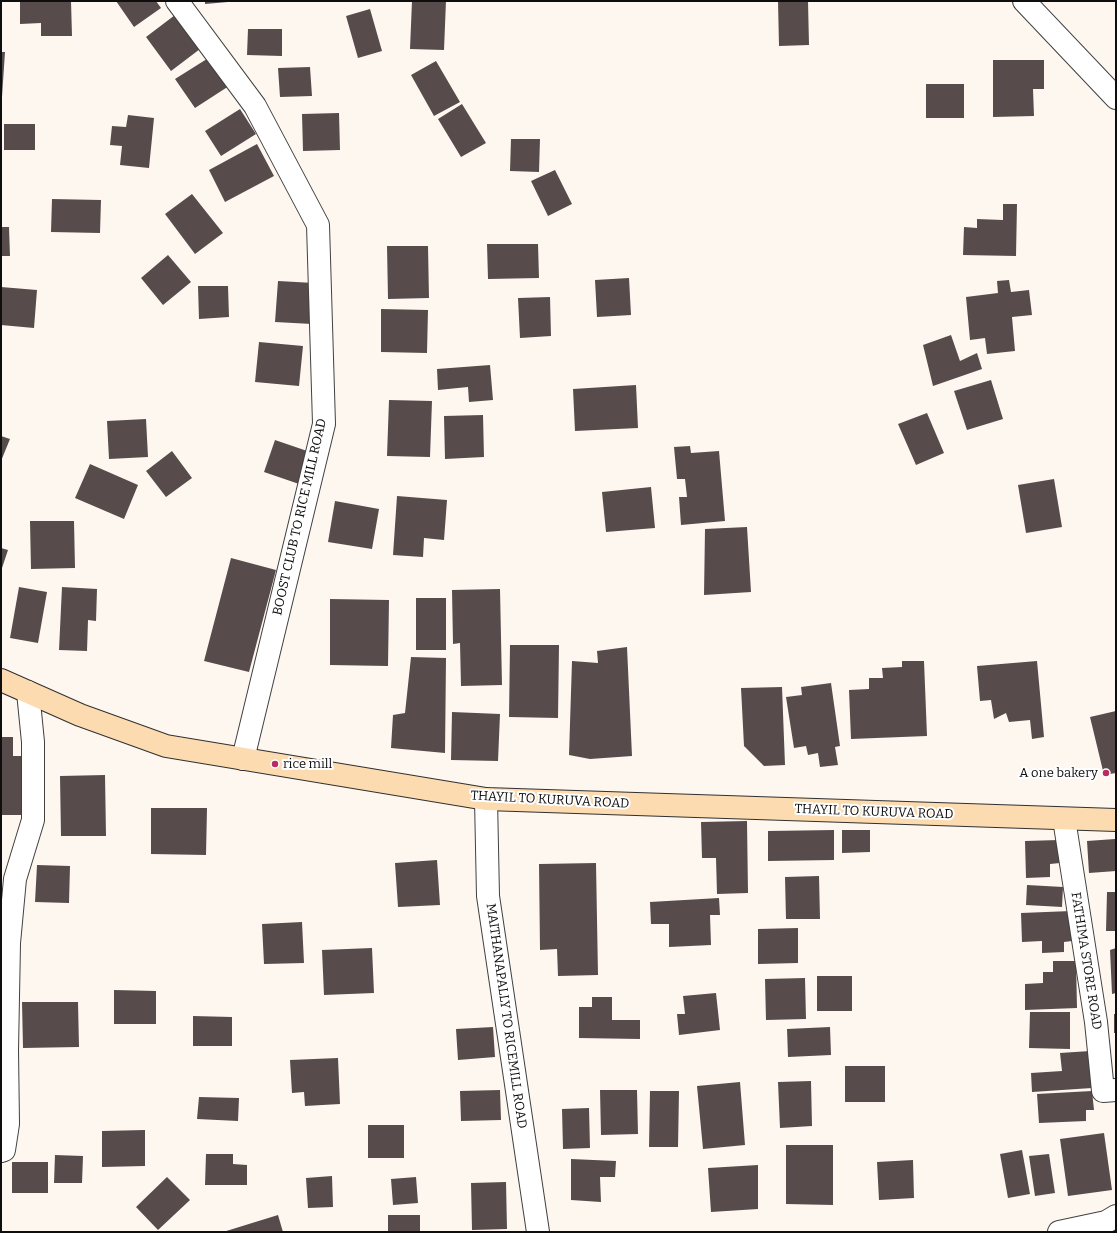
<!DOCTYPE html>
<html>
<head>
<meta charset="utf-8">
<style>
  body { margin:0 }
  #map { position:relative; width:1117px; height:1233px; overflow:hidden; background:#fef7f0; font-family:Bitter,serif }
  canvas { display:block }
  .frame { position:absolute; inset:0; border:2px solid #0e0e0e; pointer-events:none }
</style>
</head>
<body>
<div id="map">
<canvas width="1117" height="1233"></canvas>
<div class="frame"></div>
</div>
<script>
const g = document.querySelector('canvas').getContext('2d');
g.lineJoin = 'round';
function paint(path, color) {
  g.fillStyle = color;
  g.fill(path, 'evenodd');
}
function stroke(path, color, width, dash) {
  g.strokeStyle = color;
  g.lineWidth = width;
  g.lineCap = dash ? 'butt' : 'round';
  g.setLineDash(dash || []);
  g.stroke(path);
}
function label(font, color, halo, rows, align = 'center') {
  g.font = font + ' Bitter,serif';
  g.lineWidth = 4;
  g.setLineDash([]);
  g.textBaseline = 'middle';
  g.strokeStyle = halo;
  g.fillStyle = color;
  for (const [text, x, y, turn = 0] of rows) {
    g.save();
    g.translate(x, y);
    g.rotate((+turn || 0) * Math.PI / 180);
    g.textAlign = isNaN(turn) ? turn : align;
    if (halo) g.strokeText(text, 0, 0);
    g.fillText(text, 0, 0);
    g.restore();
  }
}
paint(new Path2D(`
  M20 1H71L72 36H41V23L20 24Z
  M116 1H156L161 8 134 27Z
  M205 1H228V2L205 4Z
  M412 1H446L444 50 410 49Z
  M778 1H808L809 45 779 46Z
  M370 9 382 51 358 58 346 16Z
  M175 15 200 49 171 71 146 37Z
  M248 29H282V56L247 55Z
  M1 52H5L2 97H1Z
  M210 57 229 86 195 108 175 79Z
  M993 60H1044V89H1033L1034 116 993 117Z
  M436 61 460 102 434 116 411 75Z
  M310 67 312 96 280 97 278 68Z
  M926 84H964V118H926Z
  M462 104 486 143 461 157 438 119Z
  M240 109 256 134 221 156 205 131Z
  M339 113 340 150 303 151 302 114Z
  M128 115 154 118 149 168 120 165 122 146 110 145 112 126 126 127Z
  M4 124H35V150H4Z
  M511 139H540L539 172 510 171Z
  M257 144 274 176 225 202 209 170Z
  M555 170 572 204 548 216 531 181Z
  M192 194 223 233 195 254 165 214Z
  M52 199 101 200 100 233 51 232Z
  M1003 204H1017L1016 256 963 255 964 227 977 228V219L1003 220Z
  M1 227H9L10 256H1Z
  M487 244H538L539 278 488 279Z
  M387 246H428L429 298 388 299Z
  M168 255 191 282 163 305 141 278Z
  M629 278 631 315 597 317 595 280Z
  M1009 280 1011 292 1029 290 1032 315 1012 317 1015 351 987 354 985 338 970 340 966 297 998 293 997 281Z
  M278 281 314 283 312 324 275 322Z
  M198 286H228L229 317 199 319Z
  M1 287 37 290 34 328 1 325Z
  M550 297 551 336 520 338 518 298Z
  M381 309 428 310 427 353 381 352Z
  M951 335 960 361 977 353 982 369 933 386 923 345Z
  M259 342 303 346 299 386 255 382Z
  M490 365 493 400 469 402 468 387 438 390 437 369Z
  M991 380 1003 419 967 430 954 391Z
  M636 385 638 428 575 431 573 389Z
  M389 400 432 401 430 457 387 456Z
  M927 413 944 453 916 465 898 424Z
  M483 415 484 457 445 459 444 416Z
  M146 419 148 457 109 459 107 421Z
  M1 436 10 439 1 461Z
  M275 440 313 453 302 485 264 472Z
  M690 446 691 453 719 451 725 521 681 525 679 497H687L685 479H677L674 447Z
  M172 451 192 478 166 497 146 471Z
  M90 464 138 485 124 519 75 498Z
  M1054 479 1062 527 1026 533 1018 485Z
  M651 487 655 528 606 532 602 492Z
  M397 496 447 500 444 540 424 538 423 557 393 555Z
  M335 501 379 509 372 549 328 542Z
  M30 521H74L75 568 31 569Z
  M747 527 751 592 704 595 705 529Z
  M1 548 8 550 1 571Z
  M231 558 276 570 249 672 204 661Z
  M19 587 47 592 38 643 10 638Z
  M62 587 97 589 96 621 88 620 87 651 59 650Z
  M500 589 502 685 461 686 460 643 453 644 452 590Z
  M416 598H446V650H416Z
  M330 599 389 600 388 666 330 665Z
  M510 645H559L558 718 509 717Z
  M627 647 632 756 590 759 569 755 572 661 598 663 597 651Z
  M411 657 446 658 445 753 391 748 393 715 405 713Z
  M902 661H924L927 736 851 739 849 690 869 689V678H883L882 668 902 667Z
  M1037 661 1044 737 1032 739 1030 720 1009 722 1006 713 994 719 991 700 980 701 977 666Z
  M831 683 840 746 835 747 838 765 820 767 818 753 808 755 806 746 794 748 786 697 802 695 801 687Z
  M782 687 785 765 764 766 744 746 741 688Z
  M1116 711V773L1104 775 1090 717Z
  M452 712 500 714 498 761 451 760Z
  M1 737H13V756H26V815H2Z
  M105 775 106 836H61L60 776Z
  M151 808H207L206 855 151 854Z
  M747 821 748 893 717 894 716 858H702L701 822Z
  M834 830V860L768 861V831Z
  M842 830H870V852L842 853Z
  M1115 839 1116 871 1089 873 1087 841Z
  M1059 840 1060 863 1050 864V877L1026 878 1025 841Z
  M437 860 440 905 398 907 395 863Z
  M596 863 598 975 558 976 557 949 540 950 539 864Z
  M37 865 70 866 69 903 35 902Z
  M819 876 820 919H786L785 877Z
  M1027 885 1063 887 1062 907 1026 905Z
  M1107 892H1116V931H1106Z
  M719 898 720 915H710L711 945 669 947V924H651L650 902Z
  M1071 911 1072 941 1064 942V952L1042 953V941L1022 942 1021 913Z
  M302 922 304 963 264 964 262 924Z
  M798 928V963L758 964V929Z
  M372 948 374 993 324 995 322 950Z
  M1116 948V993L1112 994 1110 950Z
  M1053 961H1076L1077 1008 1025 1010V984L1043 983V972H1053Z
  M817 976H852V1011H817Z
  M805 978 806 1019 766 1020 765 979Z
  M114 990 156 991V1024H114Z
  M716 993 720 1030 679 1035 677 1014H685L683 996Z
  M592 997H612V1020H640V1039L579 1038V1007H592Z
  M22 1002H78L79 1047 23 1048Z
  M1030 1012H1070V1049L1029 1048Z
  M1114 1014H1116V1033H1114Z
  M193 1016 232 1017V1046H193Z
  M493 1027 495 1057 458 1060 456 1029Z
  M830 1027 831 1055 788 1057 787 1029Z
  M1090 1051 1092 1088 1032 1092 1031 1073 1062 1071 1060 1053Z
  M338 1058 340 1104 305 1106 304 1092 292 1093 290 1060Z
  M845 1066H885V1102H845Z
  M811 1081 812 1126 780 1128 778 1082Z
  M740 1082 745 1145 703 1149 697 1086Z
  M500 1090 501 1120 461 1121 460 1091Z
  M600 1090H637L638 1134 601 1135Z
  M650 1091H679L678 1147H649Z
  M1092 1091 1094 1110H1086V1121L1039 1123 1037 1094Z
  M199 1097 239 1098 238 1121 197 1119Z
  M589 1108 590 1148 563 1149 562 1109Z
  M368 1125H404V1158H368Z
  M145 1130V1166L102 1167V1131Z
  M1104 1133 1112 1190 1068 1196 1060 1139Z
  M786 1145H833V1205L786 1204Z
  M1022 1150 1030 1194 1008 1198 1000 1154Z
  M206 1154H233V1164L247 1165V1185H205Z
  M1049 1154 1055 1193 1035 1196 1029 1156Z
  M55 1155 83 1156 82 1183H54Z
  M571 1159 616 1161 615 1177H600L601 1202 571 1200Z
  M913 1160 914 1198 879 1200 877 1162Z
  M12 1162H48V1193H12Z
  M758 1165V1209L711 1212 708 1168Z
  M332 1176 333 1207 308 1208 306 1178Z
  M167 1177 190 1200 158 1230 136 1207Z
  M416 1177 418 1203 393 1205 391 1179Z
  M506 1182 507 1229 472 1230 471 1183Z
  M278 1215 283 1232H223Z
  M388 1215H420V1232H388Z`), '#574c4b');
const street = new Path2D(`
  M177 1 255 106 318 225 324 424 243 759
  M1024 1 1116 98
  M486 799 488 896 538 1232
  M1064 819 1096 1022 1103 1091 1116 1090
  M1 1151 4 1150 8 1124 7 1050 9 943 15 879 33 820V742L28 692
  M1059 1232 1106 1222 1116 1216`);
const secondary = new Path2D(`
  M1 680 80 715 166 746 486 799 1116 820`);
stroke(street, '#414141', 24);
stroke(secondary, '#303030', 24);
stroke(street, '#fff', 22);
stroke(secondary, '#fbdbaf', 22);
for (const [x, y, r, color] of [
  [275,764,4,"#b82d5f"],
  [1106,773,4,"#b82d5f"]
]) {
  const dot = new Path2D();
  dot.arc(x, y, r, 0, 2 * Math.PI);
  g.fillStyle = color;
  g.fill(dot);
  stroke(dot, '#fff', 1.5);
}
label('13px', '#0e0e0e', '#fff', [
  ["BOOST CLUB TO RICE MILL ROAD",300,517,-77],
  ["THAYIL TO KURUVA ROAD",550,800,3],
  ["THAYIL TO KURUVA ROAD",874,812,2],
  ["FATHIMA STORE ROAD",1086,961,81],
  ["MAITHANAPALLY TO RICEMILL ROAD",506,1016,82]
]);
label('13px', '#0e0e0e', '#fff', [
  ["rice mill",283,764],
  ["A one bakery",1098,773,"right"]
], 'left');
</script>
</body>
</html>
